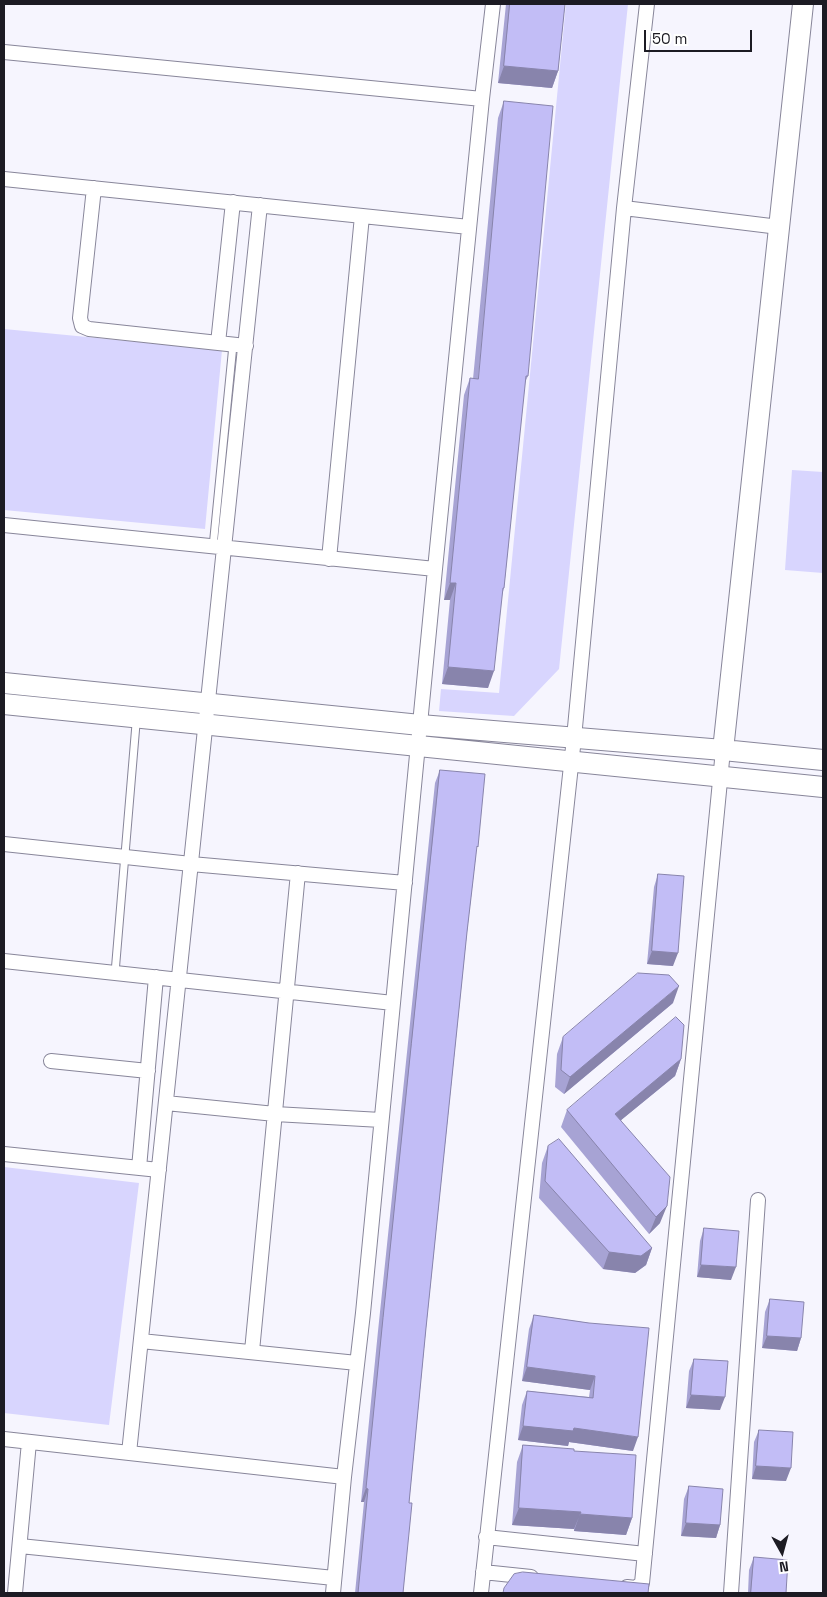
<!DOCTYPE html>
<html>
<head>
<meta charset="utf-8">
<style>
  body { margin:0 }
  #map { position:relative; width:827px; height:1597px; overflow:hidden; background:#f6f5fe; font-family:"Space Grotesk",sans-serif }
  canvas { display:block }
  .frame { position:absolute; inset:0; border:5px solid #1c1b23; pointer-events:none }
  .north { position:absolute; left:757px; top:1527px; width:50px; height:50px; -webkit-text-stroke:4px #fff; paint-order:stroke; rotate:173deg; font-size:14px; font-weight:700; line-height:20px; text-align:center; color:#1c1b23 }
  .north::after { content:''; display:block; margin:auto; width:18px; height:22px; background:#1c1b23; clip-path:polygon(50% 0,100% 100%,50% 72%,0 100%) }
  .scale { position:absolute; left:644px; top:30px; width:108px; height:22px; box-sizing:border-box; border:2px solid #1c1b23; border-top:0; padding-left:6px; font-size:15px; line-height:18px; white-space:nowrap; color:#1c1b23; -webkit-text-stroke:4px #fff; paint-order:stroke }
</style>
</head>
<body>
<div id="map">
<canvas width="827" height="1597"></canvas>
<div class="frame"></div>
<div class="north">N</div>
<div class="scale">50 m</div>
</div>
<script>
const g = document.querySelector('canvas').getContext('2d');
g.lineJoin = 'round';
function paint(path, color) {
  g.fillStyle = color;
  g.fill(path, 'evenodd');
}
function stroke(path, color, width, dash) {
  g.strokeStyle = color;
  g.lineWidth = width;
  g.lineCap = dash ? 'butt' : 'round';
  g.setLineDash(dash || []);
  g.stroke(path);
}
paint(new Path2D(`
  M566 4H628L559 669 514 716 439 711 441 689 499 693Z
  M4 329 222 350 205 529 4 510Z
  M792 470 823 472V573L785 570Z
  M4 1167 139 1183 109 1425 4 1413Z`), '#d8d5fe');
const lane = new Path2D(`
  M213 547 233 345
  M115 973 136 724`);
const street = new Path2D(`
  M4 52 482 99
  M4 179 469 227
  M94 188 80 318 82 326 89 329 246 346
  M624 208 779 227
  M218 343 233 202
  M4 525 435 569
  M329 559 362 216
  M4 844 191 864 405 883
  M4 961 393 1003
  M51 1061 148 1071
  M166 1103 275 1114 381 1120
  M4 1154 159 1170
  M139 1168 156 977
  M141 1341 357 1363
  M252 1351 298 873
  M4 1439 344 1477
  M129 1453 260 205
  M486 1537 645 1554
  M20 1546 334 1578
  M483 1572 531 1577
  M627 1587 636 1588 642 1583 723 750
  M15 1593 29 1442
  M333 1593 344 1477 363 1313 435 569 482 99 493 4
  M481 1593 574 738 624 208 647 4
  M731 1593 758 1200`);
const secondary = new Path2D(`
  M4 683 420 725 723 750 823 760
  M4 704 823 787
  M723 750 803 4`);
stroke(lane, '#88869a', 9);
stroke(street, '#88869a', 16);
stroke(secondary, '#88869a', 22);
stroke(lane, '#fff', 7);
stroke(street, '#fff', 14);
stroke(secondary, '#fff', 20);
paint(new Path2D(`
  M506 4H565L558 71 552 88 498 83Z
  M504 101 528 376 525 382 504 588 502 595 488 688 442 684 450 600H444L464 395 470 378 473 379 498 118Z
  M440 770 476 854 467 932 426 1328 409 1503 403 1593H355L364 1502H361L378 1331 435 783Z
  M658 874 673 966 647 964 654 887Z
  M673 1003 564 1094 555 1087 557 1054 563 1037Z
  M681 1059 675 1076 621 1120 660 1223 649 1234 561 1127 567 1110Z
  M548 1146 652 1248 646 1265 635 1273 603 1269 539 1198 542 1163Z
  M704 1228 731 1280 697 1277 700 1241Z
  M770 1299 801 1338 797 1351 762 1348 765 1312Z
  M534 1315 589 1323 633 1451 569 1442 568 1446 518 1440 522 1405 527 1391 589 1397 590 1390 522 1381 529 1329Z
  M694 1359 720 1410 686 1408 689 1371Z
  M759 1430 786 1481 752 1479 754 1442Z
  M523 1445 574 1451 632 1518 626 1535 574 1531V1529L512 1525 517 1462Z
  M689 1486 720 1525 716 1538 681 1536 684 1499Z
  M754 1557 786 1593H748L749 1570Z`), '#a7a3d4');
paint(new Path2D(`
  M504 66 558 71 552 88 498 83Z
  M450 583H456L450 600H444Z
  M448 667 494 671 488 688 442 684Z
  M652 951 678 953 673 966 647 964Z
  M679 986 673 1003 564 1094 570 1077Z
  M681 1059 675 1076 609 1130 615 1114Z
  M667 1206 660 1223 649 1234 656 1217Z
  M652 1248 646 1265 635 1273 603 1269 609 1252Z
  M701 1265 736 1267 731 1280 697 1277Z
  M767 1336 801 1338 797 1351 762 1348Z
  M527 1367 595 1376 590 1390 522 1381Z
  M691 1395 725 1397 720 1410 686 1408Z
  M523 1426 574 1428 638 1437 633 1451 569 1442 568 1446 518 1440Z
  M756 1466 791 1468 786 1481 752 1479Z
  M366 1488 368 1489 364 1502H361Z
  M519 1508 581 1512 574 1529 512 1525Z
  M580 1514 632 1518 626 1535 574 1531Z
  M686 1523 720 1525 716 1538 681 1536Z`), '#8884ac');
const building = new Path2D(`
  M510 4H565L558 71 504 66Z
  M504 101 553 106 528 376H526L504 588H503L494 671 448 667 456 583H450L457 512 470 378 478 379Z
  M440 770 485 774 478 847 477 846 467 932 426 1328 409 1503H412L403 1593H358L368 1489 366 1488 383 1318Z
  M658 874 684 876 678 953 652 951Z
  M638 973 669 975 679 986 570 1077 561 1070 563 1037Z
  M676 1017 684 1025 681 1059 615 1114 670 1177 667 1206 656 1217 567 1110Z
  M559 1139 652 1248 641 1256 609 1252 545 1181 548 1146Z
  M704 1228 739 1231 736 1267 701 1265Z
  M770 1299 804 1302 801 1338 767 1336Z
  M534 1315 589 1323 649 1328 638 1437 574 1428 573 1431 523 1426 527 1391 593 1398 595 1376 527 1367Z
  M694 1359 728 1361 725 1397 691 1395Z
  M759 1430 793 1432 791 1468 756 1466Z
  M523 1445 574 1449V1451L636 1455 632 1518 580 1514 581 1512 519 1508Z
  M689 1486 723 1489 720 1525 686 1523Z
  M754 1557 788 1560 786 1593H751Z
  M523 1572 649 1584 648 1593H503L504 1588 514 1574Z`);
paint(building, '#c2bdf6');
stroke(building, '#8884ac', 1);
</script>
</body>
</html>
